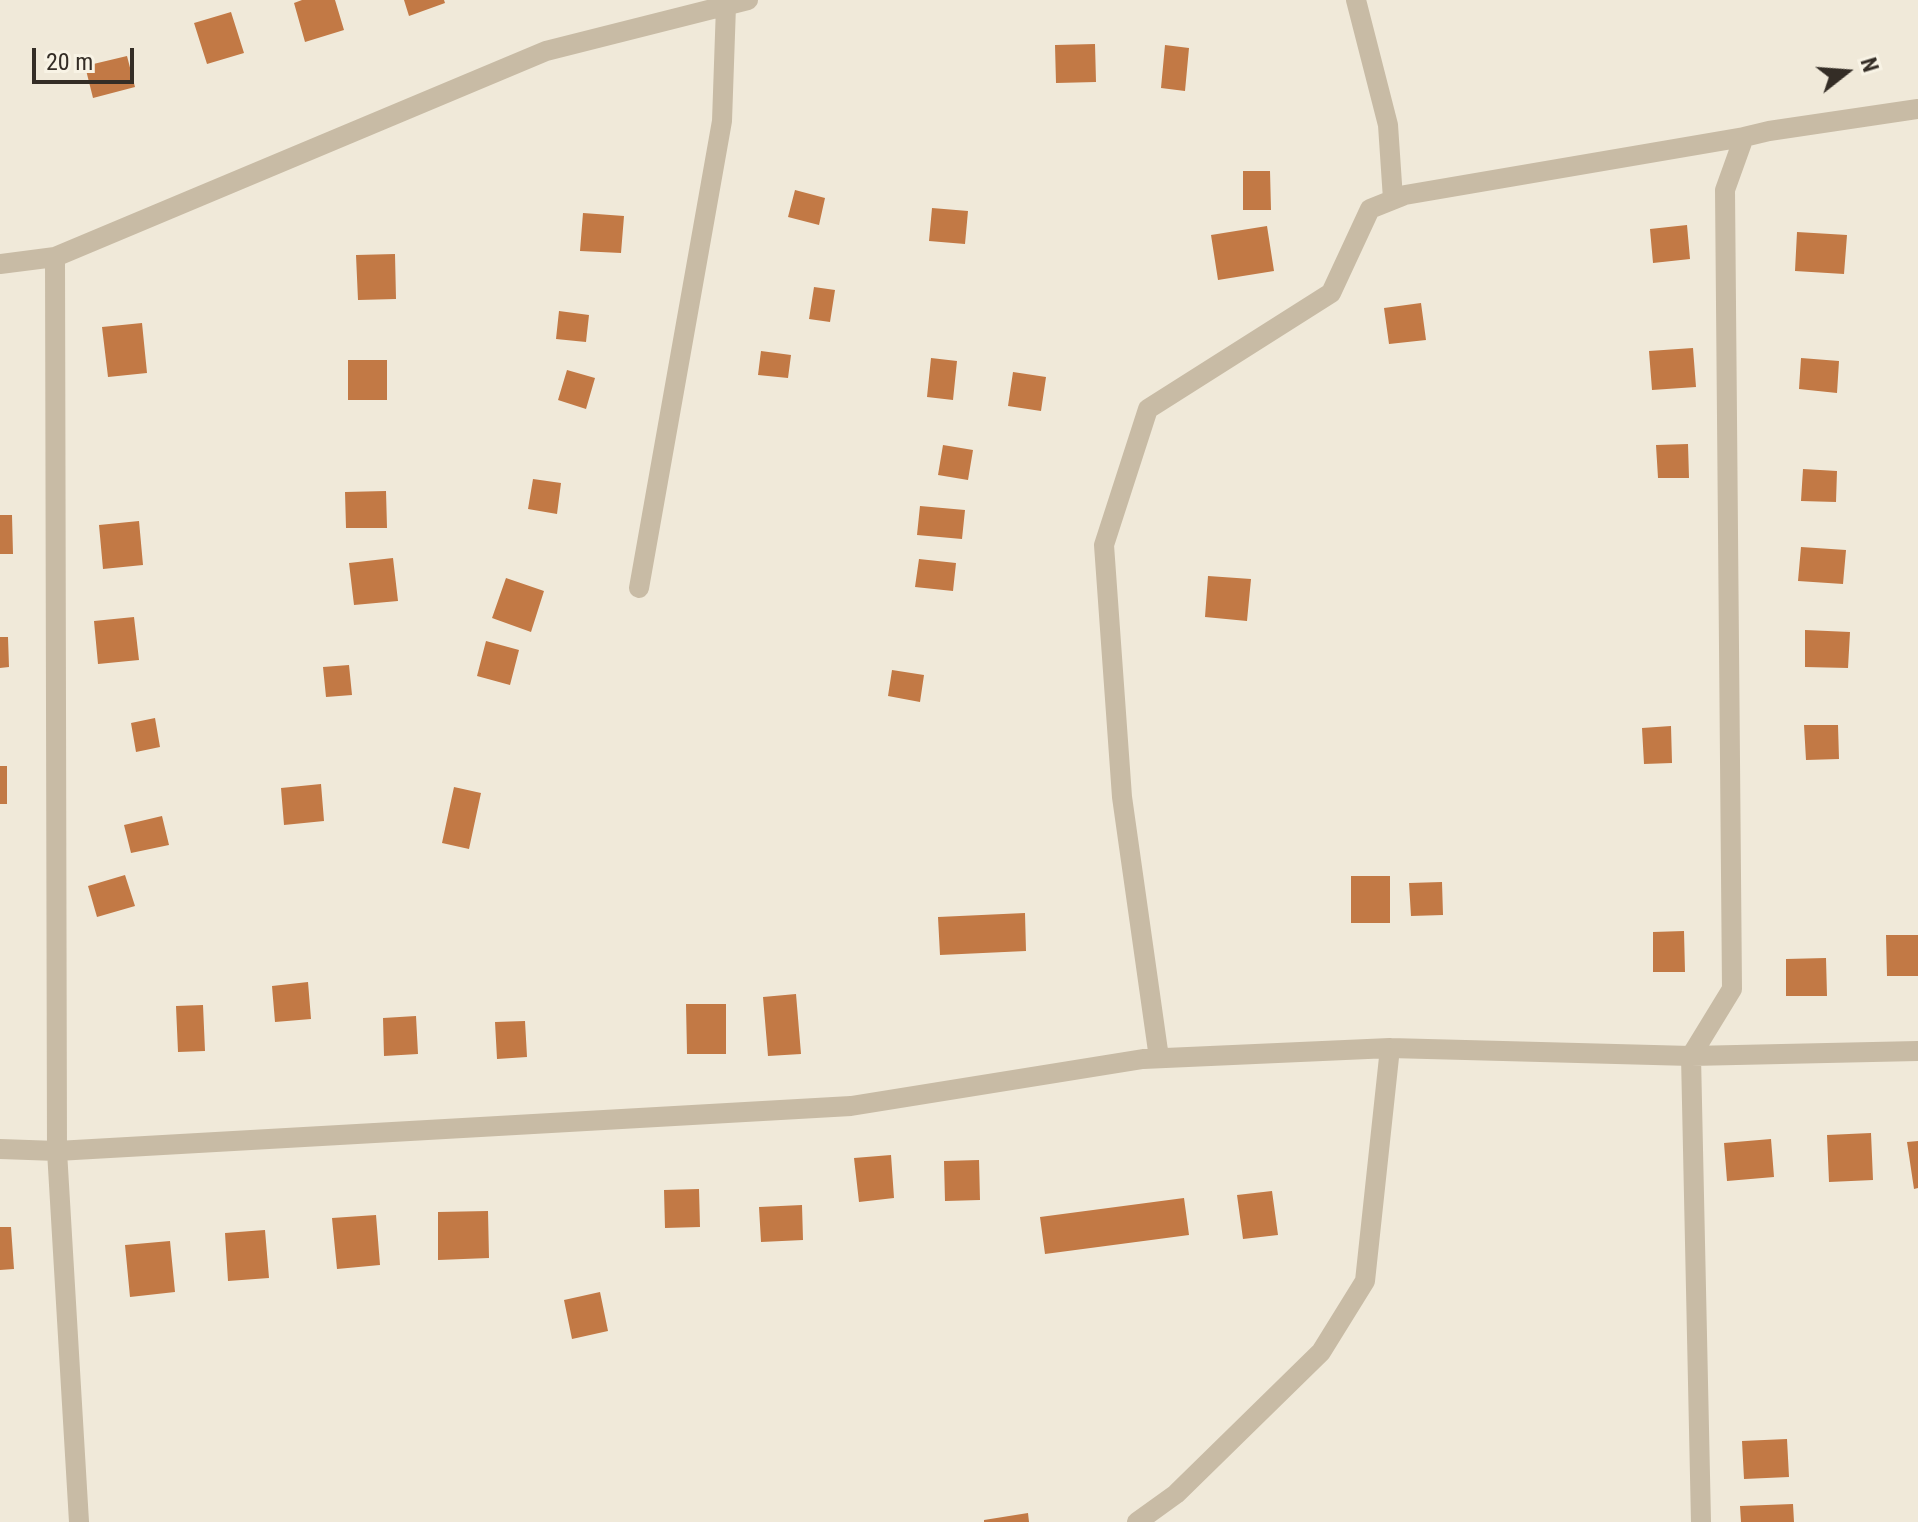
<!DOCTYPE html>
<html>
<head>
<meta charset="utf-8">
<style>
  body { margin:0 }
  #map { position:relative; width:1918px; height:1522px; overflow:hidden; background:#f0e9d9; font-family:"Roboto Condensed",sans-serif }
  canvas { display:block }
  .north { position:absolute; left:1806px; top:32px; width:80px; height:80px; -webkit-text-stroke:6px #f8f3e5; paint-order:stroke; rotate:73deg; font-size:22px; font-weight:700; line-height:32px; text-align:center; color:#342d26 }
  .north::after { content:''; display:block; margin:auto; width:28px; height:36px; background:#342d26; clip-path:polygon(50% 0,100% 100%,50% 72%,0 100%) }
  .scale { position:absolute; left:32px; top:48px; width:102px; height:36px; box-sizing:border-box; border:4px solid #342d26; border-top:0; padding-left:10px; font-size:24px; line-height:28px; white-space:nowrap; color:#342d26; -webkit-text-stroke:6px #f8f3e5; paint-order:stroke }
</style>
</head>
<body>
<div id="map">
<canvas width="1918" height="1522"></canvas>
<div class="north">N</div>
<div class="scale">20 m</div>
</div>
<script>
const g = document.querySelector('canvas').getContext('2d');
g.lineJoin = 'round';
function paint(path, color) {
  g.fillStyle = color;
  g.fill(path, 'evenodd');
}
function stroke(path, color, width, dash) {
  g.strokeStyle = color;
  g.lineWidth = width;
  g.lineCap = dash ? 'butt' : 'round';
  g.setLineDash(dash || []);
  g.stroke(path);
}
paint(new Path2D(`
  M302 0H335L344 30 305 42 294 3Z
  M404 0H444L445 3 409 16Z
  M231 12 244 53 207 64 194 23Z
  M1095 44 1096 82 1056 83 1055 45Z
  M1165 45 1189 48 1185 91 1161 88Z
  M127 56 135 87 93 98 85 66Z
  M1243 171H1270L1271 210H1243Z
  M795 190 825 198 819 225 788 217Z
  M932 208 968 211 965 244 929 241Z
  M583 213 624 216 621 253 580 251Z
  M1687 225 1690 259 1653 263 1650 229Z
  M1267 226 1274 271 1218 280 1211 235Z
  M1797 232 1847 235 1844 274 1795 271Z
  M395 254 396 299 358 300 356 255Z
  M814 287 835 290 830 322 809 319Z
  M1421 303 1426 340 1389 344 1384 308Z
  M559 311 589 315 586 342 556 339Z
  M142 323 147 373 108 377 102 327Z
  M1693 348 1696 387 1652 390 1649 351Z
  M761 351 791 355 788 378 758 375Z
  M931 358 957 361 953 400 927 397Z
  M1801 358 1839 361 1837 393 1799 389Z
  M348 360H387V400H348Z
  M567 370 595 378 586 409 558 400Z
  M1013 372 1046 377 1041 411 1008 406Z
  M1688 444 1689 478H1658L1656 445Z
  M943 445 973 450 968 480 938 475Z
  M1803 469 1837 471 1836 502 1801 501Z
  M533 479 561 483 557 514 528 509Z
  M386 491 387 528H346L345 492Z
  M920 506 965 510 962 539 917 535Z
  M0 515H12L13 554H0Z
  M139 521 143 565 103 569 99 525Z
  M1801 547 1846 550 1843 584 1798 581Z
  M393 558 398 601 354 605 349 563Z
  M919 559 956 563 953 591 915 587Z
  M1208 576 1251 579 1247 621 1205 617Z
  M506 578 544 591 531 632 492 618Z
  M134 617 139 660 98 664 94 621Z
  M1805 630 1850 632 1848 668 1805 667Z
  M0 637H8L9 667 0 668Z
  M486 641 519 650 510 685 477 676Z
  M349 665 352 695 326 697 323 667Z
  M892 670 924 675 920 702 888 696Z
  M155 718 160 747 136 752 131 723Z
  M1804 725H1838L1839 759 1806 760Z
  M1671 726 1672 763 1644 764 1642 728Z
  M0 766H7V804H0Z
  M321 784 324 821 284 825 281 788Z
  M454 787 481 793 469 849 442 843Z
  M162 816 169 845 131 853 124 825Z
  M125 875 135 906 97 917 88 886Z
  M1351 876H1390V923H1351Z
  M1442 882 1443 915 1411 916 1409 883Z
  M1025 913 1026 951 940 955 938 917Z
  M1684 931 1685 972H1653V932Z
  M1886 935H1918V976H1887Z
  M1826 958 1827 996H1786V959Z
  M308 982 311 1019 275 1022 272 986Z
  M796 994 801 1054 768 1056 763 997Z
  M686 1004H726V1054H687Z
  M203 1005 205 1051 178 1052 176 1006Z
  M416 1016 418 1054 384 1056 383 1018Z
  M525 1021 527 1057 497 1059 495 1022Z
  M1871 1133 1873 1180 1829 1182 1827 1135Z
  M1771 1139 1774 1177 1727 1181 1724 1143Z
  M1918 1141V1188L1914 1189 1907 1142Z
  M891 1155 894 1198 859 1202 854 1158Z
  M979 1160 980 1200 945 1201 944 1161Z
  M699 1189 700 1227 665 1228 664 1190Z
  M1272 1191 1278 1235 1243 1239 1237 1195Z
  M1184 1198 1189 1235 1045 1254 1040 1217Z
  M802 1205 803 1240 761 1242 759 1207Z
  M488 1211 489 1258 438 1260V1212Z
  M376 1215 380 1265 337 1269 332 1218Z
  M0 1227H11L14 1269 0 1270Z
  M265 1230 269 1278 228 1281 225 1233Z
  M170 1241 175 1292 130 1297 125 1245Z
  M600 1292 608 1331 572 1339 564 1300Z
  M1787 1439 1789 1477 1744 1479 1742 1441Z
  M1793 1504 1794 1522H1741L1740 1506Z
  M1028 1513 1029 1522H984V1520Z`), '#c27945');
stroke(new Path2D(`
  M1356 0 1388 125 1393 199
  M55 257 57 1151 79 1522
  M0 264 55 257 546 51 748 0
  M639 588 722 121 726 6
  M1159 1058 1122 797 1104 545 1148 409 1331 293 1370 209 1405 195 1744 137
  M0 1149 57 1151 851 1106 1143 1059 1390 1048 1691 1056 1918 1051
  M1137 1522 1176 1494 1321 1352 1365 1281 1390 1048
  M1701 1522 1691 1056 1732 989 1725 190 1744 137 1769 131 1918 109`), '#c8bba5', 20);
</script>
</body>
</html>
